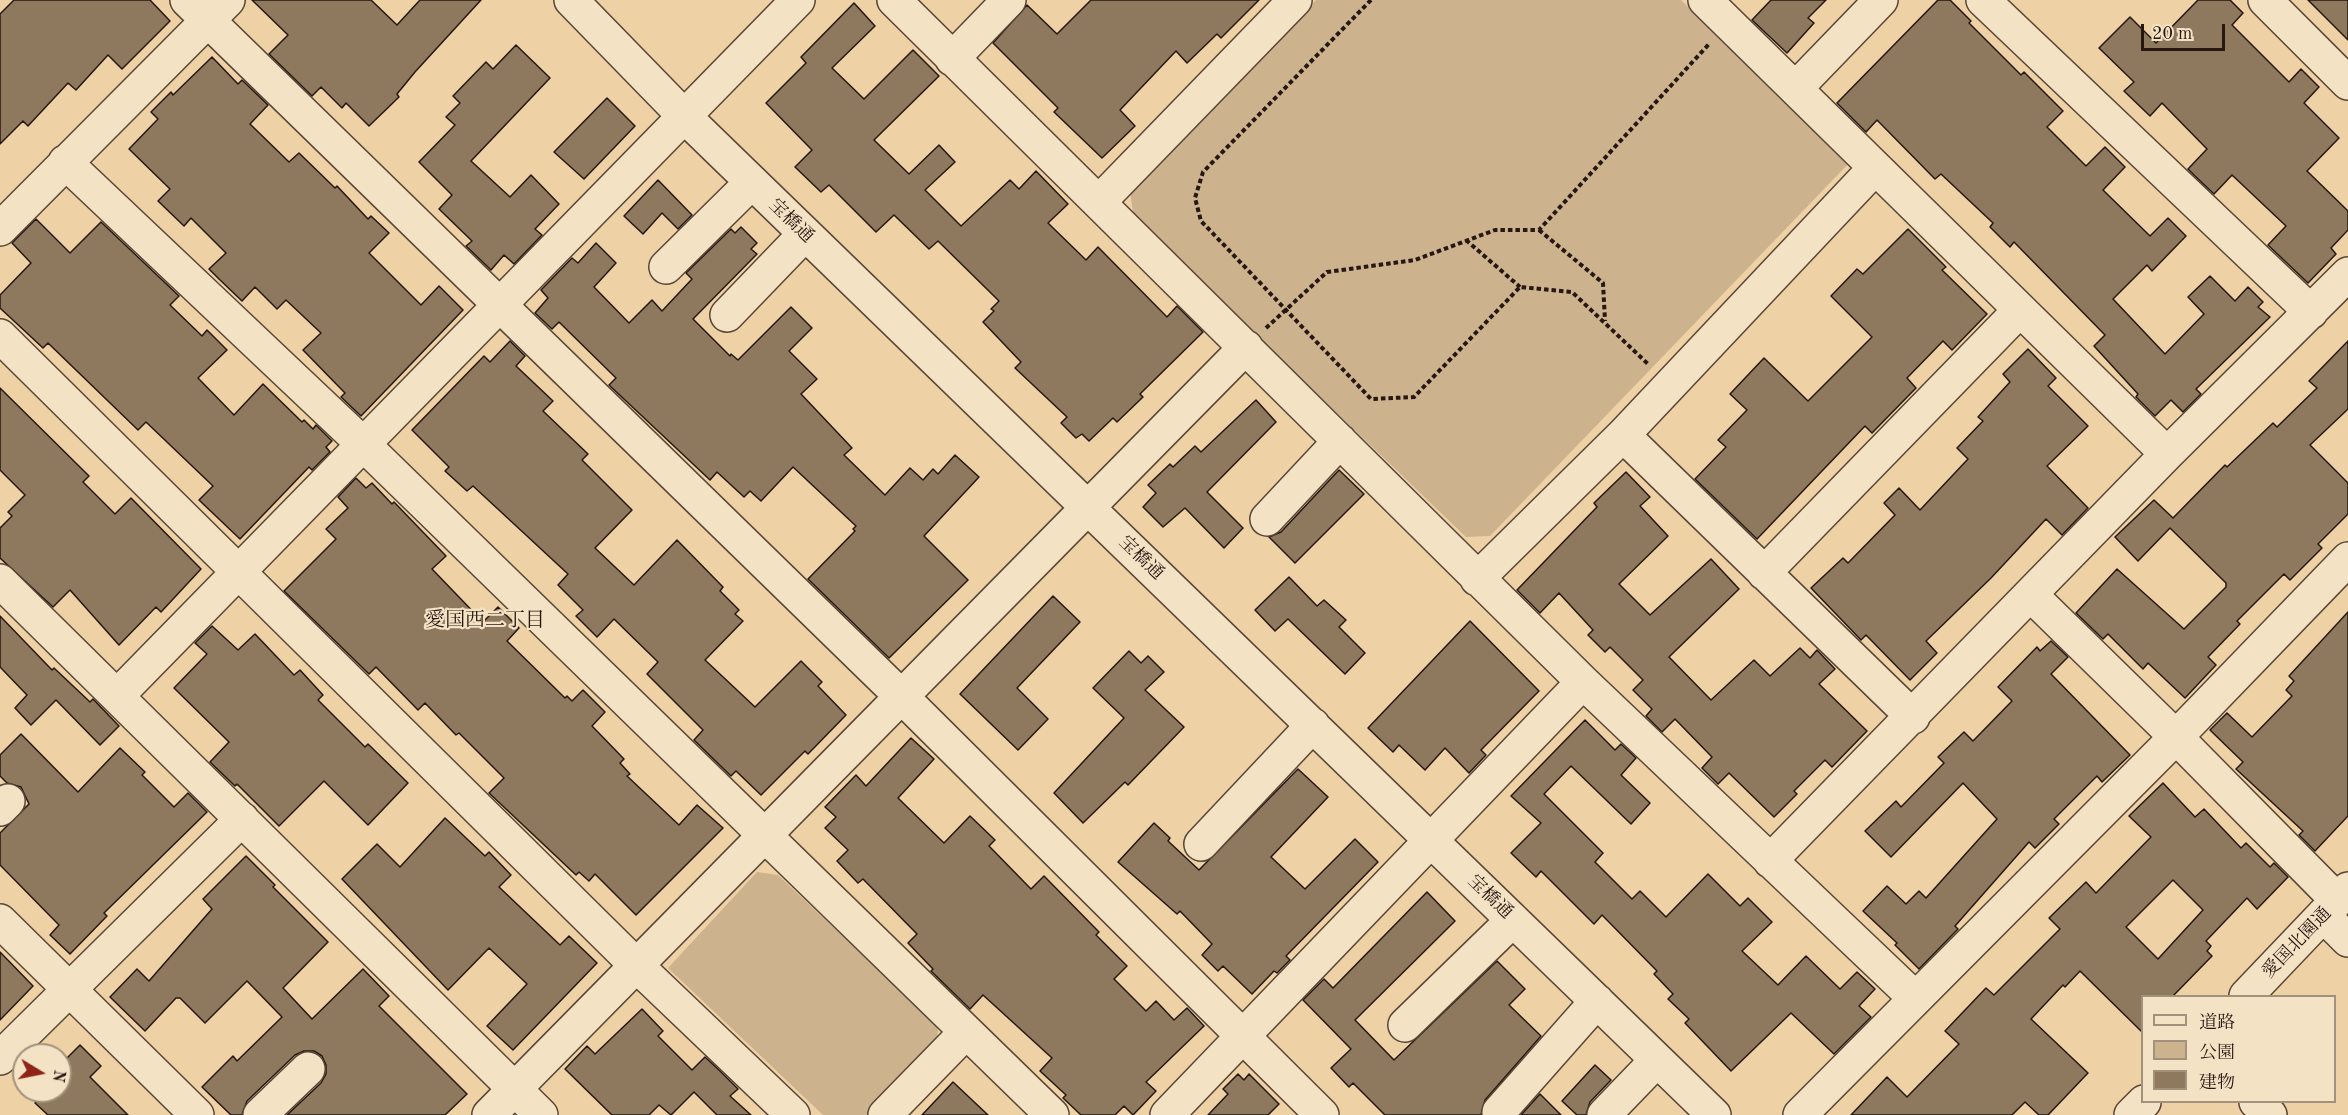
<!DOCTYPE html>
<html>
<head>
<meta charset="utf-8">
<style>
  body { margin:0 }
  #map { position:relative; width:2348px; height:1115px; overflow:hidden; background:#eed2a6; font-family:"Old Standard TT","Noto Serif JP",serif }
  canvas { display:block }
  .legend { position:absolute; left:2141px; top:995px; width:195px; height:108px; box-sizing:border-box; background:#f4e2c5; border:2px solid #a2917d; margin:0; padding:8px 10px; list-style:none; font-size:18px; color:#261711 }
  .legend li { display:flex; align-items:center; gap:12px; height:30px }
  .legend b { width:30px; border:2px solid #a2917d }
  .north { position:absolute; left:12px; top:1043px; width:60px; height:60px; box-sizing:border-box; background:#f4e2c5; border:2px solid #a2917d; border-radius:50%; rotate:100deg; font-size:16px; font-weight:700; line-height:24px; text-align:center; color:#261711 }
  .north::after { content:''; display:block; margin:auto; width:21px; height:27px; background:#8f2418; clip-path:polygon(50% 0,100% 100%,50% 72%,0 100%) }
  .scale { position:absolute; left:2141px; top:24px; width:84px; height:27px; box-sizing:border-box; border:3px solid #261711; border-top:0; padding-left:8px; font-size:18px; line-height:21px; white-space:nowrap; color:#261711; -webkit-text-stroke:4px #f4e2c5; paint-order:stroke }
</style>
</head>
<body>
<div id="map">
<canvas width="2348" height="1115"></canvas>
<ul class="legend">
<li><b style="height:8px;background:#f4e2c5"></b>道路</li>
<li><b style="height:16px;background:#ccb28d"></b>公園</li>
<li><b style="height:16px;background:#8e785e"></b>建物</li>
</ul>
<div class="north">N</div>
<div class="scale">20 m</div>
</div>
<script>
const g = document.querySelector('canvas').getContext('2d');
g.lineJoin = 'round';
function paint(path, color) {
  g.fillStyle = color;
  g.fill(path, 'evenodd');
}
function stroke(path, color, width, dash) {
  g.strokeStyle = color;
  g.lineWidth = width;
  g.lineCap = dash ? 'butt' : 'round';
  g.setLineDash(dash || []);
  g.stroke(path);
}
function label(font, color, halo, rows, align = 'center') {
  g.font = font + ' "Old Standard TT","Noto Serif JP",serif';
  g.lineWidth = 4.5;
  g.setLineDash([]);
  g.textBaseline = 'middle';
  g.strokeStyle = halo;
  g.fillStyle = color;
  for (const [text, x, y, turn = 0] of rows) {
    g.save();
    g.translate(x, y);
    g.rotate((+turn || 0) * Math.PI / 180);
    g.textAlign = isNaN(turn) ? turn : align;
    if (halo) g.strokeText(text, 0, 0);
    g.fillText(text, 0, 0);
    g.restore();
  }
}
paint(new Path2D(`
  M1316 0H1681L1850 162 1490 536 1466 537 1134 218 1130 192Z
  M757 872 778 875 938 1027 937 1045 866 1115H823L668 968Z`), '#ccb28d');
const building = new Path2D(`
  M14 0H150L170 21 122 69 108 55 76 90 68 83 28 126 23 121 0 144V14Z
  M252 0H371L397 25 420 0H481L415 72 397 94 399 97 369 126 346 103 342 108 321 87 312 96 269 54 288 35Z
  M1091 0H1259L1221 38 1217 34 1187 63 1176 51 1120 110 1135 126 1102 158 1054 112 1058 108 993 43 1027 5 1057 34Z
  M1771 0H1826L1808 18 1814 23 1787 53 1752 20Z
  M1938 0H1950L1971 21 1969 23 2021 75 2024 72 2063 111 2047 127 2086 166 2105 147 2125 167 2103 190 2150 236 2168 218 2186 236 2152 271 2147 265 2113 299 2165 354 2204 314 2188 297 2210 276 2235 301 2248 287 2263 302 2258 307 2270 317 2196 389 2201 394 2183 412 2171 400 2155 416 2136 397 2138 394 2094 346 2105 335 2014 242 2010 247 1990 227 1993 223 1941 174 1935 179 1877 120 1866 132 1837 103Z
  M2198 0H2230L2243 13 2232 25 2289 82 2301 69 2319 87 2304 103 2339 138 2307 171 2348 211V230L2331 248 2336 254 2308 283 2268 245 2286 226 2232 175 2214 194 2195 176 2188 169 2207 149 2162 103 2150 116 2124 91 2134 82 2099 48 2130 17 2156 43Z
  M2308 0H2348V40Z
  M854 3 875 26 832 68 864 99 913 50 939 76 874 140 909 174 939 145 955 162 925 190 961 226 1010 180 1019 189 1036 171 1068 204 1048 223 1086 260 1098 247 1167 317 1177 306 1203 332 1140 394 1143 397 1117 422 1113 418 1089 441 1082 434 1076 438 1061 423 1067 417 1015 368 1021 362 983 322 994 311 991 309 999 301 938 241 929 249 894 215 876 232 829 185 821 192 795 167 812 150 766 103 806 63 801 57Z
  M516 45 550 78 471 161 510 197 531 175 559 204 535 229 542 235 514 264 504 255 491 270 466 246 472 241 439 209 452 195 419 162 455 125 446 117 460 103 453 96 486 62 493 69Z
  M212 57 238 84 242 80 268 105 250 124 289 162 299 153 335 188 337 186 368 219 371 216 389 233 369 253 421 305 439 286 463 310 361 416 341 397 345 393 303 350 321 333 286 300 277 309 255 287 242 301 219 279 209 269 226 253 191 218 184 226 158 201 170 189 129 149 158 119 151 112 171 92 173 95Z
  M607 98 635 126 584 179 554 152Z
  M658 180 692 215 678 229 662 213 643 234 624 216Z
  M36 219 70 253 101 222 179 296 170 305 202 336 207 330 227 350 198 378 234 415 263 384 302 422 304 420 313 429 316 425 332 441 326 447 330 452 312 470 309 467 240 539 199 500 213 486 146 422 138 430 48 343 43 348 0 308V295L31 263 12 243Z
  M741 227 757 243 751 249 757 254 693 319 730 356 731 354 738 360 791 307 812 328 789 351 817 379 801 394 852 448 844 455 885 495 910 468 923 480 933 469 938 474 955 455 979 477 924 536 968 580 889 658 808 579 855 531 853 529 856 526 793 467 761 501 750 491 744 497 717 472 710 480 609 385 616 378 559 322 552 329 535 313 548 298 541 290 572 258 578 263 596 243 616 263 594 287 629 323 652 300 662 311 692 279 686 273 731 229 735 233Z
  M1908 229 1946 267 1942 270 1987 314 1952 350 1943 341 1907 378 1916 388 1872 433 1865 426 1757 539 1695 479 1726 447 1718 440 1747 410 1730 394 1764 358 1808 401 1872 337 1831 296 1857 269 1863 274Z
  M510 341 525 356 516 366 553 401 543 411 588 454 582 460 632 510 595 548 634 585 677 540 723 587 720 591 739 610 735 614 743 621 705 660 755 707 801 661 822 682 818 686 846 715 808 754 805 751 761 795 736 771 731 776 694 740 703 730 647 674 658 662 614 619 597 637 576 616 583 610 558 585 568 574 473 486 467 491 445 471 449 467 412 430 484 356 490 362Z
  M2348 341V409L2310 445 2348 483V514L2318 544 2322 548 2290 580 2284 574 2237 621 2240 624 2208 657 2216 665 2185 698 2148 663 2143 669 2108 634 2103 639 2076 613 2117 569 2184 629 2226 587V583L2170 528 2138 561 2115 537 2154 500 2173 518 2225 465 2227 467 2273 423 2277 427 2317 388 2309 381Z
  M2028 349 2056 378 2048 386 2088 426 2047 466 2088 508 2062 535 2046 519 1991 578 1926 641 1937 653 1910 680 1866 635 1861 640 1811 588 1843 558 1848 563 1895 515 1884 503 1899 488 1920 510 1968 459 1957 448 1983 421 1978 417 2010 382 2003 374Z
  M0 388 89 476 83 482 115 514 131 498 201 569 161 612 156 607 119 645 70 590 53 607 0 558V528L12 516 8 512 25 495 0 470Z
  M1256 400 1276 422 1207 492 1243 528 1224 548 1185 508 1163 527 1143 507 1156 493 1148 485 1170 464 1173 467 1195 446 1201 452Z
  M1339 470 1364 494 1295 563 1269 537 1281 532Z
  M1626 472 1650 497 1640 506 1668 536 1619 584 1650 615 1711 559 1739 589 1669 657 1711 700 1754 660 1770 676 1800 648 1810 658 1817 650 1835 669 1819 684 1867 731 1832 767 1825 760 1794 791 1797 794 1774 817 1729 773 1718 784 1702 768 1712 757 1675 719 1662 732 1646 716 1652 709 1633 690 1643 680 1610 647 1605 652 1588 635 1593 630 1559 593 1540 613 1517 590 1597 507 1594 503Z
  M356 478 366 488 372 483 392 504 394 502 446 556 432 569 483 622 498 607 519 628 507 641 565 698 567 696 572 701 583 690 605 712 592 726 624 759 620 763 630 774 627 776 679 825 697 805 723 828 636 915 595 874 589 881 579 872 576 875 489 793 504 778 459 733 456 735 425 703 418 710 376 667 369 674 284 591 336 539 326 529 348 508 338 497Z
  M1289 577 1317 606 1324 600 1346 620 1339 627 1365 653 1345 674 1288 619 1275 631 1255 610Z
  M1053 596 1080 622 1017 688 1048 719 1018 750 960 694Z
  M2348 612V816L2315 851 2299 835 2303 831 2236 769 2243 762 2210 730 2227 713 2252 737 2292 696 2286 690 2294 681 2289 676Z
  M0 616 52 670 54 668 90 702 93 699 119 726 100 745 56 700 31 725 15 708 27 695 0 667Z
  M1470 621 1539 691 1481 750 1486 755 1469 773 1445 748 1425 770 1399 745 1393 752 1368 728Z
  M212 626 238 650 255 634 294 675 300 670 323 695 318 700 365 747 368 744 408 783 368 825 324 781 279 826 237 784 235 786 210 762 229 742 174 688 207 654 195 643Z
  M2051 641 2068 657 2051 674 2130 755 2102 782 2097 776 2054 819 2059 824 2035 848 2029 842 1955 926 1958 929 1919 969 1895 945 1897 943 1863 911 1887 886 1906 904 1919 891 1926 898 1997 819 1963 783 1891 857 1865 831 1896 801 1901 807 1944 763 1938 757 1964 732 1973 741 2012 701 1998 687 2037 647 2040 651Z
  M1129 651 1141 663 1148 656 1164 672 1145 690 1184 727 1128 785 1125 782 1083 823 1054 793 1124 718 1093 688Z
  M1585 720 1615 750 1621 744 1636 758 1621 775 1650 803 1631 824 1571 766 1544 794 1603 853 1595 862 1632 899 1640 891 1666 917 1708 874 1740 906 1748 898 1772 922 1742 951 1778 985 1806 956 1840 989 1857 972 1875 989 1859 1006 1871 1017 1834 1054 1791 1013 1731 1071 1685 1023 1689 1019 1668 999 1673 994 1654 974 1657 971 1602 915 1594 924 1541 871 1536 877 1511 853 1541 823 1511 796Z
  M21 734 78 792 120 748 145 772 142 775 174 807 188 793 207 812 104 913 107 916 70 954 50 935 59 925 0 865V833L29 804 21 787 7 783 0 776V755Z
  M911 738 934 759 898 798 944 843 970 816 995 840 989 846 1031 889 1044 876 1099 932 1096 935 1127 966 1114 979 1146 1011 1156 1001 1174 1020 1187 1008 1204 1026 1146 1082 1156 1091 1133 1115 1124 1106 1115 1115H1081L1063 1098 1066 1095 1040 1071 1052 1058 983 995 970 1009 931 971 933 969 908 943 917 934 863 879 858 883 837 861 848 850 825 828 836 817 825 807 856 775 866 786Z
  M1298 769 1328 797 1271 857 1305 889 1355 839 1378 862 1286 956 1290 960 1277 973 1274 971 1252 994 1223 966 1218 971 1202 955 1212 944 1180 911 1177 914 1118 862 1154 823 1170 838 1168 841 1199 870Z
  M2163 783 2195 817 2204 809 2241 848 2246 843 2270 867 2274 863 2288 877 2257 909 2247 898 2206 941 2211 946 2207 951 2212 956 2173 996H2142V1032L2080 971 2065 987 2063 985 2031 1019 2088 1073 2048 1115H2039L2025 1102 2012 1115H1851L1887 1077 1907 1097 1959 1044 1945 1031 1986 988 1994 995 2060 929 2049 918 2086 882 2096 893 2151 837 2129 816ZM2173 880 2203 910 2158 959 2126 927Z
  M445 818 485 856 489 852 511 875 499 887 560 945 569 936 597 963 513 1050 487 1026 527 984 525 982 489 948 448 990 342 879 377 844 400 867Z
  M246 856 275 885 273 887 328 942 283 988 312 1019 363 969 389 996 379 1006 467 1094 445 1115H287L321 1083 326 1074V1065L322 1056 314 1051H304L295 1055 247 1101 242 1115H231L202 1087 233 1056 237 1061 282 1017 247 981 205 1023 180 998H176L145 1031 110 997 137 969 149 981 212 909 203 899Z
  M1427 892 1455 921 1355 1020 1394 1060 1497 961 1525 989 1509 1005 1541 1036 1485 1100 1481 1115H1385L1353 1083 1349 1087 1331 1068 1351 1049 1303 1000 1324 979 1333 988Z
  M0 952 33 986 0 1020Z
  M642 1009 663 1031 658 1036 692 1070 705 1057 720 1071 738 1089 730 1096 751 1115H717L694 1092 671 1115 659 1105 649 1115H612L565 1069 587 1046 595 1054Z
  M80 1045 101 1066 90 1077 128 1115H48L35 1103 46 1091H60V1065Z
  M1595 1065 1611 1080 1590 1102 1586 1115H1577L1562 1101Z
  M1238 1074 1244 1080 1249 1074 1279 1104 1268 1115H1208L1228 1094 1223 1089Z
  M953 1082 988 1115H922Z
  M1540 1094 1561 1115H1521Z`);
paint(building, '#8e785e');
stroke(building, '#261711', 1.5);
const minor = new Path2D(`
  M187 0 902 697 1322 1115
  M571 0 684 116 1714 1115
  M894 0 1583 682 1915 998
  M1705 0 2167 454
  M1983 0 2311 312
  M2265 0 2348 83
  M952 59 1009 0
  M1796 88 1881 0
  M65 162 363 444 1052 1115
  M1099 202 1295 0
  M0 229 228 0
  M666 267 752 182
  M727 315 805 234
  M0 336 637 966 793 1115
  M1623 435 1913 717
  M1267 519 1340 441
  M1764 573 2019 311
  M1477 579 1623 435 1874 169
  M0 581 541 1115
  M2031 595 2176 737 2337 900
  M117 696 798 0
  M0 809 8 801
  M1201 844 1313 725
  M1770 861 2167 454 2348 274
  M2323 915 2348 940
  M0 921 197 1115
  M2246 996 2348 889
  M1405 1025 1513 920
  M0 1058 242 819
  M2256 1102 2270 1115
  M1499 1112 1597 1001
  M260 1115 308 1069
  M489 1115 1246 347
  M885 1115 966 1032
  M1167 1115 1583 682
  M1604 1115 1657 1060
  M1800 1115 2176 737 2348 559
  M2131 1115 2144 1102`);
stroke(minor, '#584636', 36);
stroke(new Path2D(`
  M1371 0 1203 172 1195 198 1201 221 1371 399 1414 397 1520 287 1572 292 1648 364
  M1539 230 1603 283 1605 321
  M1466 240 1520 287
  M1266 328 1327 272 1415 260 1495 230H1539L1709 44`), '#261711', 4, [4.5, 3]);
stroke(minor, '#f4e2c5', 33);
label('18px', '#261711', '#f4e2c5', [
  ["宝橋通",791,221,44],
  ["宝橋通",1141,558,44],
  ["宝橋通",1490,897,44],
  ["愛国北園通",2297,943,-46]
]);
label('20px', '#261711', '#f4e2c5', [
  ["愛国西二丁目",485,621]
]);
</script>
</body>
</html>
